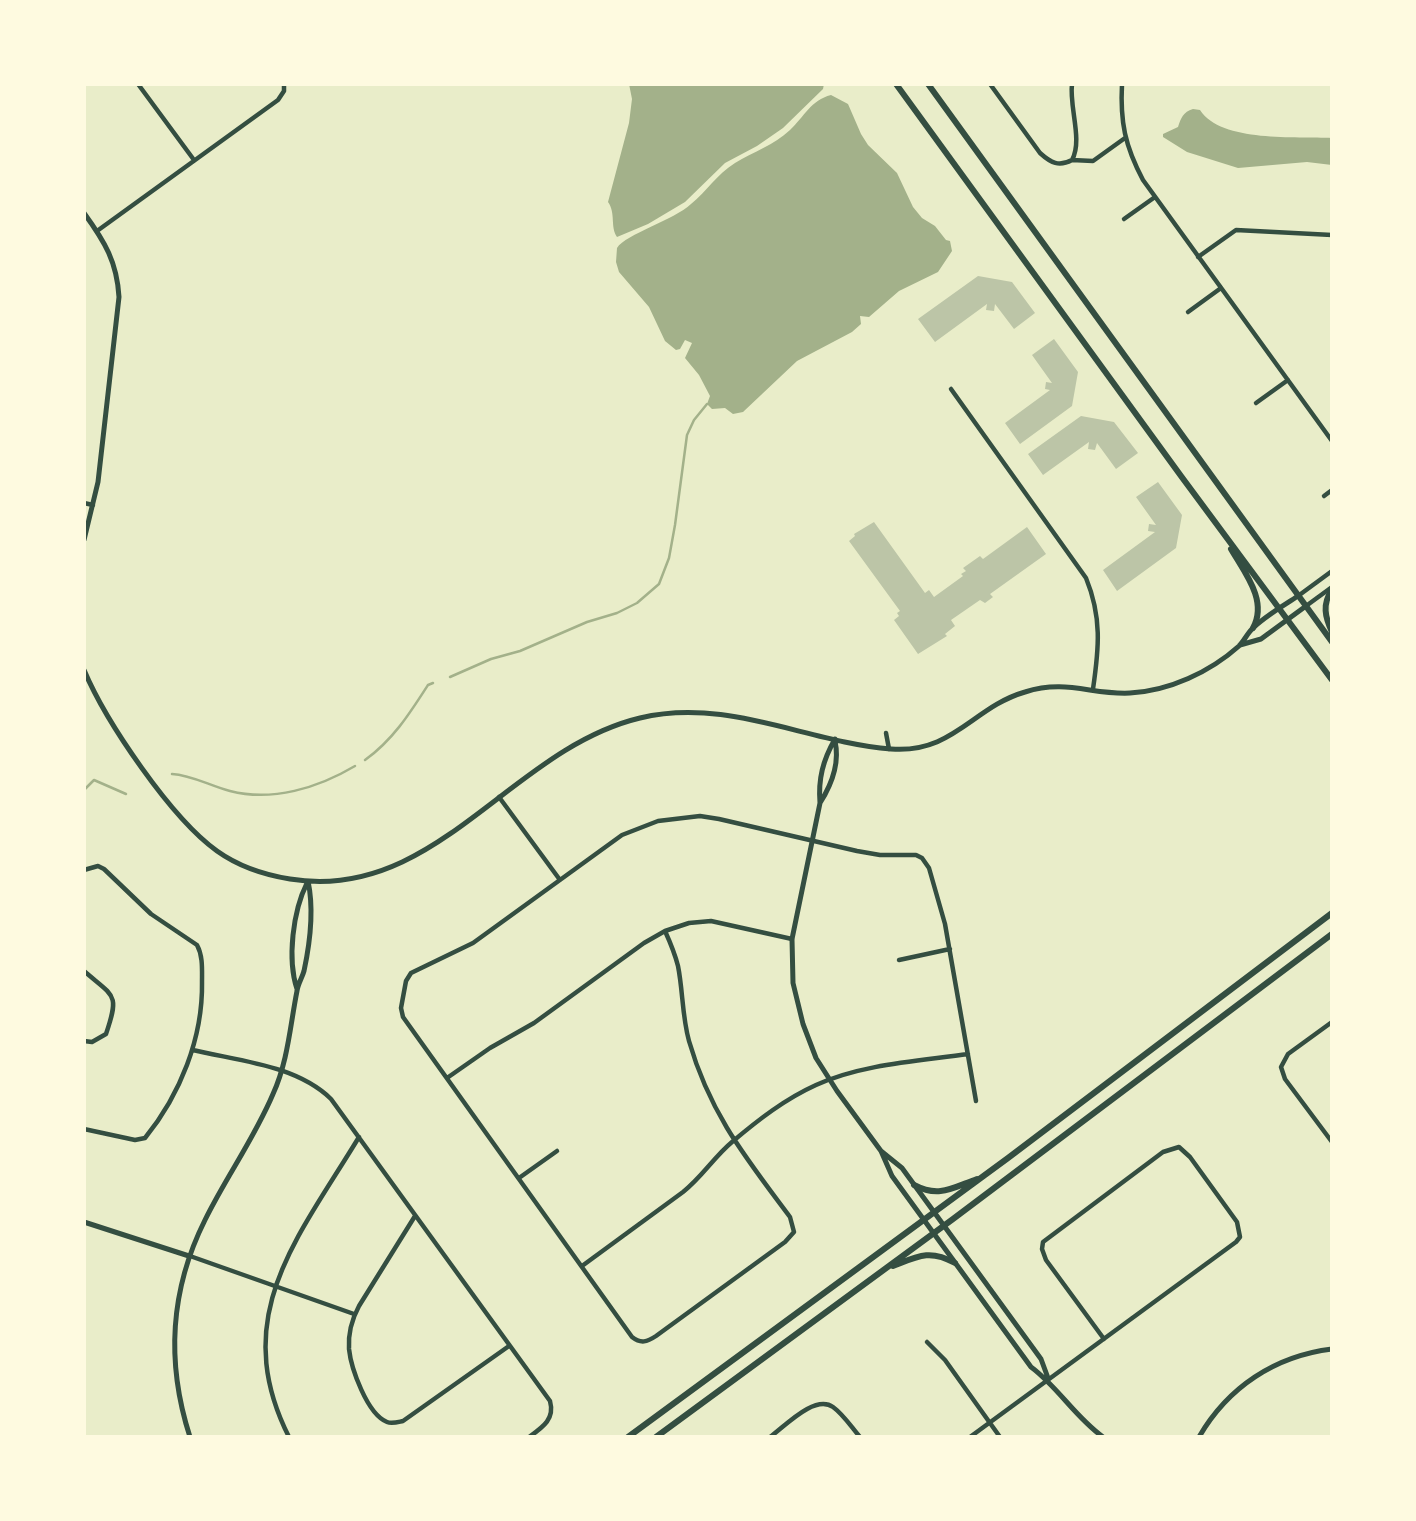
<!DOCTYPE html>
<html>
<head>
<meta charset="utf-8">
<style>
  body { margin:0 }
  #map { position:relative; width:1416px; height:1521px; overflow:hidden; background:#e9edc9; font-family:Helvetica,sans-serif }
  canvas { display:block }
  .frame { position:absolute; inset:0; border:86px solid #fefae0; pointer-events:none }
</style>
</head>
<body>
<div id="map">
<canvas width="1416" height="1521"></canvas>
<div class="frame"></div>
</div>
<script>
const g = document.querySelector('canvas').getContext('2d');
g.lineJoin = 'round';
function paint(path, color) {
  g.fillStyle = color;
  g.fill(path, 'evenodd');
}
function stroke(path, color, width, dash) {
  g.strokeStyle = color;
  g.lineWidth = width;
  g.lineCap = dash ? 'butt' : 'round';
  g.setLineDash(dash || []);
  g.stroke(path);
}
paint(new Path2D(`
  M629 84H824L823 89 783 128 757 146 725 163 685 202 648 224 617 237C610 227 616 213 608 202L629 123 632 99Z
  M831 95 848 104 861 134 868 145 897 173 913 207 922 218 935 226 946 240 950 241 952 251 938 272 899 291 869 317 860 316 861 324 852 332 797 361 743 412 733 414 725 408 712 409 707 404 710 396 699 375 685 358 692 343 685 340 680 349 676 350 665 341 649 307 619 272 616 262 617 248C626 234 674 220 691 204 707 191 717 174 735 163 753 152 774 145 790 130 804 117 811 100 831 95Z
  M1193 109 1200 110C1221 143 1297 136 1332 138V165L1307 162 1238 168 1187 152 1163 137V134L1178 127C1181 118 1183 112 1193 109Z`), '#a3b18a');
stroke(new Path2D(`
  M450 677 491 659 520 651 587 622 617 613 637 603 659 584 669 558 675 525 687 435 694 420 707 404
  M365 760C393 740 410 713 428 685L433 683
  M172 774C192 775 210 786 230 791 272 802 318 788 355 766
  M84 790 94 780 126 794`), '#a3b18a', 2.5);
paint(new Path2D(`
  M978 276 1012 282 1035 313 1014 329 995 304 994 311 986 310 987 304 935 342 918 319Z
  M1054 339 1078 372 1072 406 1020 444 1005 423 1050 390 1045 389 1046 382 1052 383 1032 355Z
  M1081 416 1114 422 1138 453 1116 469 1097 443 1095 450 1088 449 1089 442 1043 475 1028 454Z
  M1158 482 1182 515 1176 548 1117 591 1103 570 1155 532 1148 531 1149 524 1156 525 1136 497Z
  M874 522 925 593 929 590 934 597 963 576 961 574 966 571 963 568 980 556 983 559 1027 527 1046 554 990 594 993 597 985 603 980 600 951 620 955 626 945 634 947 636 918 654 894 620 899 616 897 613 900 611 849 541 855 536 854 534Z`), '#bcc5a7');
stroke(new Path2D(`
  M138 84 194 160
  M990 84 1040 153C1051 163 1059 167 1072 160 1083 140 1069 107 1072 84
  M1122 84C1120 122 1125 146 1143 180L1332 441
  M1072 160 1093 161 1125 138
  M1124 219 1155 197
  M97 231 278 100 284 91V84
  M1198 257 1236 230 1332 235
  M1188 312 1221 288
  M951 389 1086 578C1102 617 1099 648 1093 689
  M1256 403 1288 380
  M1324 496 1332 490
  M84 503 93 505
  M1298 596 1332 571
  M1306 606 1332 587
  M886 733 889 749
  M499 797 560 880
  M84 870 98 866 104 869 151 914 197 945C203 956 202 969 202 982 203 1038 180 1095 145 1138L135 1140 84 1129
  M665 931C670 942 675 954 678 966 683 991 682 1016 689 1041 710 1114 746 1158 790 1217L794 1232 785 1242 656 1336C647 1342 641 1344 632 1337L403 1017 401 1008 406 981 411 973 473 943 622 835 658 821 700 816 719 819 857 851 880 855H916L922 858 929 868 945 924 976 1101
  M899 960 950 949
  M84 971C114 997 120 993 106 1034L92 1042 84 1041
  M1332 1022 1288 1054 1281 1067 1285 1079 1332 1142
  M193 1050C239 1061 296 1065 331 1099L550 1401C555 1419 543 1427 529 1437
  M447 1078 490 1048 534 1023 644 943 665 931 689 923 711 921 792 939
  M519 1178 557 1151
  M415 1216 359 1306C352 1319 348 1334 349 1349 351 1368 367 1414 387 1422 392 1424 398 1422 403 1421L509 1346
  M190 1256 354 1314
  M582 1266 683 1192C702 1177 714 1157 732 1142 758 1120 785 1099 816 1085 862 1064 919 1061 968 1054
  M927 1342 945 1360 1000 1437
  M289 1437C228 1316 298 1238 359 1137
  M770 1437C785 1426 815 1394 833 1407 844 1415 852 1428 860 1437
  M970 1437 1236 1242 1240 1237 1237 1222 1190 1157 1179 1147 1163 1152 1043 1242 1042 1249 1046 1260 1104 1339`), '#344e41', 4.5);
stroke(new Path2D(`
  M84 213C105 242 117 262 119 297L98 482 84 540
  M1240 645 1261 639 1306 606
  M84 670C106 722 171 818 217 851 238 866 265 875 290 879 435 903 510 749 640 718 727 697 806 742 891 749 953 754 973 707 1025 692 1066 679 1092 695 1130 693 1169 691 1210 672 1239 646 1244 641 1247 634 1252 629 1265 616 1283 606 1298 596
  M835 739C823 760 818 779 820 803L792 939 793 983 803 1024 816 1058 837 1091 881 1151 892 1176 1031 1367C1058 1387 1075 1417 1103 1437
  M820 803C832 784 840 763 835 741
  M297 989C287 959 293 911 307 883
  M881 1151 902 1168 1041 1359 1048 1378
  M84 1222 189 1256
  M190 1437C166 1363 170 1290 205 1220 226 1177 254 1139 273 1094 288 1061 290 1026 297 991 298 984 302 978 304 971 310 943 314 909 308 881
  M1199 1437C1228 1387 1275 1356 1332 1349`), '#344e41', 5);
stroke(new Path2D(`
  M896 84 1181 476 1332 680
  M928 84 1332 642
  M1231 549C1245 573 1268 601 1253 628
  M1332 590C1322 604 1325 617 1332 632
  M914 1185C939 1198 952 1188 977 1179
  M893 1266C918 1256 930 1249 955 1263
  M628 1437 1008 1158 1332 913
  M656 1437 953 1219 1332 934`), '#344e41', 6);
</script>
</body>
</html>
